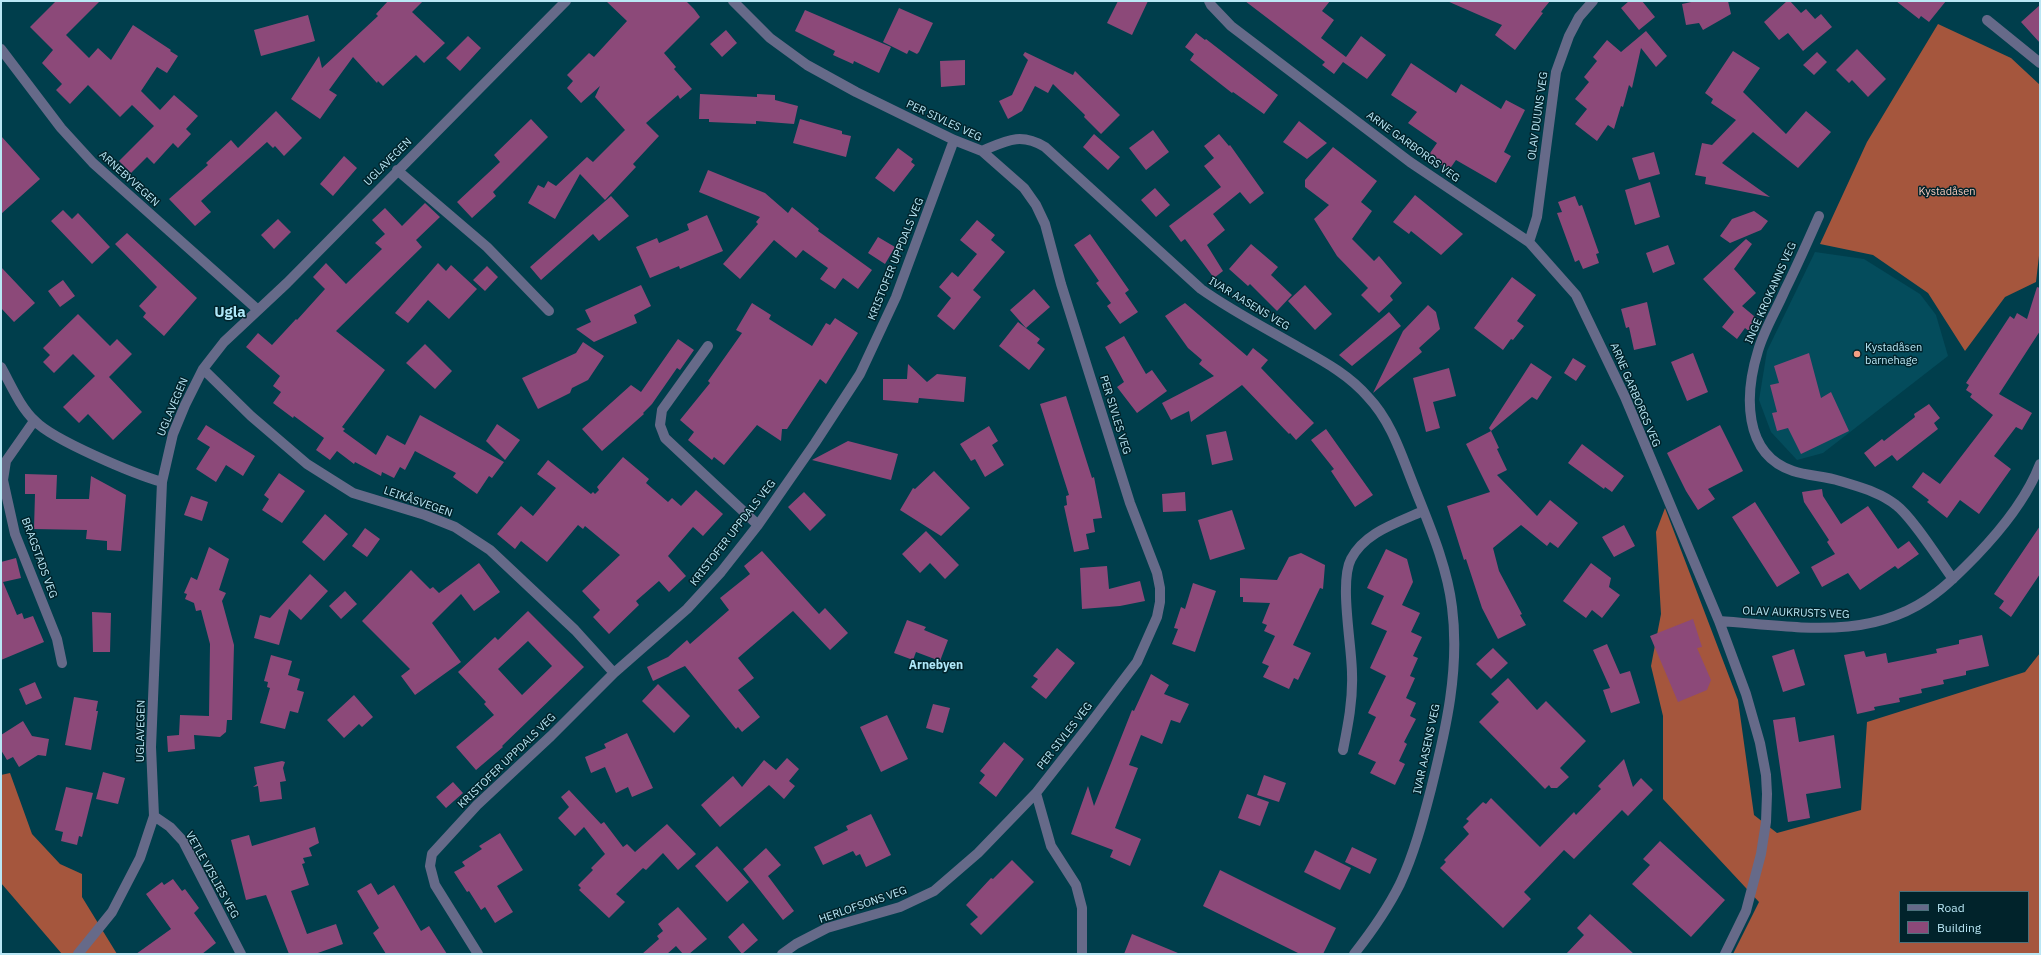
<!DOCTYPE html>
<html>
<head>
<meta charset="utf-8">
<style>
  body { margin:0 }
  #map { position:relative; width:2041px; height:955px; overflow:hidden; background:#003e4c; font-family:"IBM Plex Sans",sans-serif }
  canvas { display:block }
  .frame { position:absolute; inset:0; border:2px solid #b9e7f5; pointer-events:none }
  .legend { position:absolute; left:1899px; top:891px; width:130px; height:52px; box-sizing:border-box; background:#01232b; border:1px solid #4b717c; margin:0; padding:5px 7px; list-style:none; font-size:12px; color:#b9e7f5 }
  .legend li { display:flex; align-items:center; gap:8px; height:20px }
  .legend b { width:20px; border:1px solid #4b717c }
</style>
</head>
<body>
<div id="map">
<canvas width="2041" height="955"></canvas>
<div class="frame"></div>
<ul class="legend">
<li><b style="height:5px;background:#666a89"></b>Road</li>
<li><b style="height:11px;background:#8c4979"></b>Building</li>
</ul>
</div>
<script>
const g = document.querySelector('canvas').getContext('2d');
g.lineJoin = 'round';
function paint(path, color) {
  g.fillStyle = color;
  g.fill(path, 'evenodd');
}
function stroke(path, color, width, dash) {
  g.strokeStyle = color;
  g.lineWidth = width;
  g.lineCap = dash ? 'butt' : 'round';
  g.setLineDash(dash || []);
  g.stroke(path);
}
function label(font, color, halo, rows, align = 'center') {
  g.font = font + ' "IBM Plex Sans",sans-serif';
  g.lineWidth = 3;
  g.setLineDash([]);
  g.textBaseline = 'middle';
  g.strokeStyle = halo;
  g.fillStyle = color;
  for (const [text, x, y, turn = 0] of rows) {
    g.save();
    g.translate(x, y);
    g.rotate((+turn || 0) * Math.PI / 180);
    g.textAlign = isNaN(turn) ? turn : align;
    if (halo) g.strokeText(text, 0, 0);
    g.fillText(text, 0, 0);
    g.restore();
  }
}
paint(new Path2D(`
  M1815 252 1864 259 1920 294 1936 315 1948 356 1823 453 1797 460 1771 432 1759 400 1767 351Z`), '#044c5c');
paint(new Path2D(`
  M1938 24 2011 58 2040 85V247L2036 282 2005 297 1965 351 1928 293 1873 255 1820 244 1867 142Z
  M1665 508 1738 700 1754 815 1777 833 1861 810 1867 722 2025 672 2040 653V954H1733L1759 902 1663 799V716L1651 666 1661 614 1656 532ZM1900 892H2028V942H1900Z
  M10 773 32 834 60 864 82 874V897L117 954H62L1 883V775Z`), '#a5563d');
paint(new Path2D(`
  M56 1H100L66 35 89 58 98 48 111 60 133 25 171 50 170 51 178 56 167 73 157 67 141 91 160 110 174 95 198 116 186 129 191 134 178 148 173 143 154 164 147 157 131 173 119 161 154 126 132 105 120 117 88 85 70 104 56 90 62 84 42 63 53 50 30 27Z
  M388 1H423L412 12 445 43 424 63 416 55 383 86 378 81 377 83 353 57 329 90 337 95 320 119 291 99 319 56 322 68 378 16 376 14Z
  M606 1H686L694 9 700 17 664 53 676 67 674 69 692 89 680 99 678 95 646 123 659 136 633 164 636 167 605 200 580 174 555 219 528 203 538 185 544 188 548 181 556 186 587 157 593 162 625 130 595 97 600 86 581 103 567 88 573 81 567 75 589 53 594 57 627 21Z
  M1118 1H1148L1132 35 1107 23Z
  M1245 1H1330L1322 11 1334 20 1321 38 1346 57 1361 36 1386 55 1367 79 1343 62 1334 74 1322 65 1325 62Z
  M1447 1H1550L1541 12 1543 13 1515 50 1495 35 1502 25Z
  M1629 1H1642L1655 17 1639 30 1621 8Z
  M1696 1H1728L1731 14 1703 30 1699 23 1686 25 1682 4Z
  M1787 1H1790L1801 13 1806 9 1815 19 1821 14 1832 27 1803 51 1788 33 1779 40 1764 22Z
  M1896 1H1946L1929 22 1921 16 1919 19Z
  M2040 5V43L2021 22Z
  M899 8 933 23 919 52 917 54 909 50 907 54 883 42Z
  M805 10 891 47 879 73 854 61 853 64 833 55 835 51 795 31Z
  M308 15 315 41 261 56 254 30Z
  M726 30 737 43 722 57 710 44Z
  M1646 31 1667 56 1656 67 1641 48 1632 88 1629 85 1623 107 1621 106 1614 129 1608 125 1597 141 1575 124 1587 109 1575 99 1589 82 1584 77 1597 61 1593 57 1607 40 1621 52Z
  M1196 33 1205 40 1206 39 1278 95 1264 114 1233 92 1232 93 1190 60 1194 54 1185 47Z
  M468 36 481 48 460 71 446 58Z
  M1857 49 1886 79 1868 97 1852 80 1849 83 1836 70Z
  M1733 51 1760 68 1743 92 1786 134 1806 111 1831 132 1798 168 1753 132 1722 163 1770 197 1705 184 1706 177 1695 175 1702 143 1712 145 1736 120 1711 103 1713 99 1705 93Z
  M1025 52 1073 75 1075 71 1120 115 1101 134 1084 117 1085 115 1053 84 1048 93 1035 86 1022 111 1008 119 999 101 1012 95 1028 60 1023 55Z
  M1817 52 1827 62 1814 75 1803 65Z
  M965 60V85L941 87 940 61Z
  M1411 63 1456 93 1461 84 1501 109 1506 100 1525 110 1504 152 1511 156 1496 183 1456 160 1449 170 1428 156 1437 143 1408 123 1417 112 1391 95Z
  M700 94 757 97V94L775 95V100L798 106 794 124 756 121V124L709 122V119H699Z
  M276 111 302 138 284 156 275 146 273 148 267 142 201 201 211 212 195 226 169 199 208 165 206 163 231 140 238 148Z
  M531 119 548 137 493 192 496 196 472 218 457 202 500 162 494 155Z
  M800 119 842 131V134L851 136 846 157 793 143Z
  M1299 121 1327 143 1307 159 1283 142Z
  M1153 130 1169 152 1146 170 1129 148Z
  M1094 134 1120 157 1108 170 1083 147Z
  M1219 134 1229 146 1230 145 1264 193 1250 204 1240 192 1213 214 1225 230 1207 245 1223 271 1214 278 1185 239 1181 242 1169 226 1221 187 1204 166 1214 158 1204 146Z
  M1 136 40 179 1 214Z
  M1333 147 1377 181 1361 202 1372 211 1352 239 1374 261 1379 256 1402 283 1390 296 1393 300 1379 313 1361 295 1368 288 1337 256 1314 219 1329 205 1305 187V180Z
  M898 148 913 159 911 162 915 165 894 192 875 178Z
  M1654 152 1660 174 1639 180 1632 158Z
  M344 156 357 168 333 196 320 184Z
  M708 170 765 193 788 213 792 207 819 229 818 231 872 270 858 289 843 278 835 289 820 279 828 268 803 250 796 258 774 240 740 279 723 264 758 224 756 222 760 217 699 192Z
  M1650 182 1660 217 1635 225 1625 190Z
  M1155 188 1170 205 1156 217 1141 200Z
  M1415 195 1463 234 1441 255 1411 231 1409 234 1393 222Z
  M611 196 629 216 599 241 593 234 541 280 530 267Z
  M1575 196 1579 206 1582 205 1599 253 1596 254 1599 263 1583 269 1579 260 1575 262 1557 213 1562 212 1558 202Z
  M425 203 440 217 416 240 422 247 336 331 385 370 342 427 345 429 343 431 376 455 387 435 405 445 420 415 504 462 492 478 489 476 477 494 453 477 456 473 415 451 405 470 400 467 394 478 382 472 381 476 355 462 354 464 337 451 330 460 316 450 324 438 294 416 293 418 273 403 281 392 273 386 280 376 246 347 258 333 272 345 296 319 297 320 325 289 313 277 326 263 346 284 382 249 375 243 385 234 372 220 385 208 402 226Z
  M63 210 72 219 78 213 110 247 92 264 51 221Z
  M1754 211 1768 221 1761 230 1730 243 1720 236 1732 219Z
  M707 215 723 251 680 269 679 266 650 278 636 247 657 238 659 243 689 230 687 224Z
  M278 219 291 232 274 249 261 235Z
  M977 220 995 235 991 240 1005 252 973 290 981 297 954 330 937 316 951 298 939 287 952 272 958 277 977 254 960 240Z
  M127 233 197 298 164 336 143 317 146 313 139 306 157 287 115 244Z
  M1090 234 1129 290 1125 293 1138 312 1120 324 1107 306 1111 303 1096 283 1099 281 1074 245Z
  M878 237 895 247 885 264 868 253Z
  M1746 239 1752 244 1734 269 1756 293 1742 306 1760 321 1750 332 1745 328 1737 339 1722 327 1734 312 1703 279Z
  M1251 244 1278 267 1271 275 1292 295 1277 311 1250 284 1248 286 1229 269Z
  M1668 245 1675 264 1653 273 1646 253Z
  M438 263 446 271 451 265 477 289 449 319 428 300 408 323 395 313Z
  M487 266 498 277 485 291 473 280Z
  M1 267 35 303 14 322 1 308Z
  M1512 277 1536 295 1517 321 1524 326 1513 340 1511 339 1503 350 1474 328Z
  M63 280 75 296 60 307 48 291Z
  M641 285 651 306 634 315 637 323 594 342 576 329 591 322 585 310Z
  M1305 285 1332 314 1315 330 1288 301Z
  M2037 287 2040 288V331L1999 394 2032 413 2022 430 2016 427 1994 456 2011 469 1979 514 1960 500 1947 518 1927 502 1929 500 1912 487 1923 472 1940 484 1993 415 1970 397 1972 394 1966 390 1969 385 1966 383 2010 316 2014 319 2017 313 2027 319Z
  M1034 289 1050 307 1026 328 1010 310Z
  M1647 302 1656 345 1634 350 1629 327 1626 328 1621 309Z
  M752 303 771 315 769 319 812 346 826 323 830 325 835 318 858 333 826 384 820 379 787 429H782L781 441 757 425 724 465 714 457 712 460 688 440 694 432 680 420 710 383 708 381 742 333 736 330Z
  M1185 303 1247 356 1253 348 1268 360 1261 368 1314 423 1296 440 1290 433 1289 434 1242 385 1191 422 1189 411 1171 420 1162 403 1214 376 1199 364 1202 360 1188 348 1165 316Z
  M1428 305 1436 312 1440 329 1419 348 1422 352 1373 393 1403 331Z
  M1389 312 1401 326 1352 366 1339 355Z
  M78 314 110 346 117 339 132 354 109 377 142 412 113 440 88 414 79 423 63 407 95 376 73 354 54 373 43 362 50 355 43 348Z
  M1018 322 1040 339 1037 343 1045 349 1029 370 999 346Z
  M1124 336 1146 374 1152 370 1167 391 1137 413 1117 387 1124 382 1105 347Z
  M678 339 694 350 680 370 677 368 652 404 643 413 644 414 602 451 582 429 631 385 641 392Z
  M583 342 604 356 588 380 572 388 570 393 538 409 522 378 576 353Z
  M425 344 452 371 435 389 406 363Z
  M1693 353 1708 392 1687 401 1671 362Z
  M1809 353 1821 398 1831 392 1849 431 1801 454 1788 428 1777 431 1772 413 1777 412 1770 385 1779 383 1774 366Z
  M1573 358 1586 366 1576 381 1564 373Z
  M1531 363 1552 377 1537 400 1532 397 1491 431 1489 428Z
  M908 364 927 382 937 374 966 377 964 402 919 398 918 403 883 400V379H907Z
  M1449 368 1456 396 1433 402 1440 428 1426 432 1413 378Z
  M1066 396 1092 478 1094 477 1102 518 1093 519 1095 532 1086 534 1089 549 1074 552 1064 506 1067 505 1066 496 1069 495 1040 404Z
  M1929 404 1940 418 1934 423 1938 429 1897 461 1892 455 1875 467 1864 453 1882 439 1884 441 1915 417 1914 414Z
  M497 424 520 440 505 460 486 441Z
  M206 425 255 456 243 476 226 465 216 482 196 469 210 447 197 439Z
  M1720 425 1743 471 1708 489 1715 499 1698 510 1686 491 1667 453Z
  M989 426 998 441 992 445 1004 465 985 477 975 459 971 461 960 444Z
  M1326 429 1373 495 1355 507 1331 471 1334 469 1311 440Z
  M1226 431 1233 460 1212 465 1206 435Z
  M1491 431 1499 448 1497 449 1507 470 1497 475 1537 516 1550 500 1578 523 1558 548 1550 542 1547 546 1521 525 1493 548 1499 571 1522 614 1520 615 1526 625 1498 639 1482 608 1466 559 1464 560 1447 506 1490 492 1466 444Z
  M848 441 898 454 891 480 812 460Z
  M1582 444 1624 476 1612 492 1605 487 1604 489 1568 463Z
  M623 457 649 479 646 483 668 502 672 498 681 506 696 490 723 514 703 536 693 527 668 556 686 576 669 592 659 581 636 601 639 605 609 634 593 617 600 610 582 591 620 555 585 526 583 529 578 525 547 562 521 541 515 549 497 534 521 506 533 516 556 488 537 474 548 460 591 494 593 492 595 494 599 490 597 487Z
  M934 471 970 508 941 536 900 510 913 488 915 489Z
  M279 473 305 491 282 523 262 510 269 499 264 495Z
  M25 474 57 475 56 499H89L91 476 126 495 121 551 107 550V541L86 539 87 530 34 529 35 494H25Z
  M1822 489 1823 496 1841 524 1868 506 1898 549 1909 541 1919 554 1898 569 1895 566 1860 590 1848 573 1822 587 1811 567 1835 554 1827 542 1829 540 1804 502 1802 492Z
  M804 492 826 515 810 531 788 507Z
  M1185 492 1186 511 1163 512 1162 494Z
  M191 496 208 502 202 521 184 515Z
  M1755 502 1800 573 1777 587 1732 517Z
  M1232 510 1245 549 1210 560 1198 520Z
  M325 514 348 534 324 561 302 542Z
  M1624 525 1635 546 1614 557 1602 537Z
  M2040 526V574L2011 617 1999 608 2004 601 1994 594Z
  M365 528 380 539 367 557 352 546Z
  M926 531 959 565 945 579 930 563 920 573 902 554Z
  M209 547 229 559 219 590 226 593 222 601 234 645 232 720H227L226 732 220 737 194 735 195 749 168 752 167 736 179 735 180 715 209 716 210 644 201 610 196 611 194 603 185 599 187 594 184 593 191 577 197 580Z
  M1386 549 1407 559 1413 582 1402 605 1420 613 1411 632 1422 637 1413 656 1418 658 1410 676 1415 678 1406 698 1416 703 1410 716 1416 719 1404 742 1407 744 1399 761 1405 764 1395 785 1370 773 1376 762 1358 754 1376 717 1368 713 1386 676 1370 668 1387 631 1371 624 1384 596 1367 588Z
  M762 551 819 614 825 608 848 633 830 650 793 611 738 658 754 678 738 690 760 717 742 732 738 727 736 729 685 666 653 681 647 667 668 657 687 640 690 644 729 610 720 598 750 574 744 566Z
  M1301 553 1325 565 1323 589 1320 588 1293 645 1311 653 1298 680 1294 678 1289 689 1263 677 1269 666 1262 663 1275 636 1264 631 1267 625 1262 623 1270 603 1243 602V597H1240V578L1277 580 1289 557Z
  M16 558 21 578 3 582 17 615 22 613 24 619 33 616 44 642 1 660V562Z
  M479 563 500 592 474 611 461 594 432 623 461 662 415 695 401 676 410 669 362 621 411 570 430 589 433 587 439 593Z
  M1591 563 1611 578 1609 587 1620 595 1602 618 1592 610 1586 618 1563 601Z
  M1107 566 1109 589 1140 581 1145 601 1120 606 1082 609 1080 568Z
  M310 574 328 591 301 620 289 609 279 645 254 638 260 615 270 618Z
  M1193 583 1216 591 1195 652 1172 644 1178 629 1174 628 1181 607 1185 609Z
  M345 591 357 604 341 619 329 606Z
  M528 611 584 667 502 746 503 747 476 770 456 747 494 715 484 704 486 702 458 672 495 637 498 640ZM528 641 552 666 522 695 498 669Z
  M92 612 111 613 110 652H93Z
  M1693 619 1702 647 1697 648 1711 680 1707 690 1678 702 1650 636Z
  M907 620 926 627 924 630 948 640 940 661 916 652 913 660 894 653Z
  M1982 635 1989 666 1966 671V675L1943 680 1944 684 1921 689 1922 693 1899 698 1900 702 1874 707 1875 710 1857 714 1844 655 1864 651 1866 657 1886 653 1888 663 1937 653 1936 649 1959 644V640Z
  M1607 644 1620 674 1630 671 1640 703 1611 713 1603 690 1610 688 1593 650Z
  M1057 648 1075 663 1046 699 1031 687 1038 679 1033 676Z
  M1493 648 1508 663 1491 679 1476 664Z
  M1794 649 1805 685 1783 692 1772 656Z
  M271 655 292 661 288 675 300 679 297 690 304 692 298 713 290 711 285 729 260 723 270 688 267 687 268 682 264 681Z
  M1151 674 1169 685 1164 694 1189 704 1180 723 1171 720 1162 744 1141 735 1129 765 1138 768 1115 828 1141 839 1130 866 1110 857 1113 850 1071 834 1088 786 1094 806 1132 710 1134 711Z
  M1508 678 1537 710 1546 701 1586 741 1560 768 1569 777 1557 788H1551L1549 785 1545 789 1479 722 1499 702 1491 694Z
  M35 682 42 698 26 705 19 689Z
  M658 684 690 716 674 733 642 701Z
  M354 695 373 717 362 727 359 724 344 738 327 720Z
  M74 697 98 701 96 711H98L91 750 65 745Z
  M933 704 950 708 943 733 926 728Z
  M887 715 908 759 881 772 860 727Z
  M1795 717 1799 742 1834 735 1841 788 1806 794 1810 818 1788 822 1773 720Z
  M23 721 32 736 49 739 46 756 38 755 19 767 13 757 7 760 1 750V735Z
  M627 733 653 788 632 797 628 787 616 793 605 767 591 773 585 757 606 748 604 744Z
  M1004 742 1024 759 996 797 979 783 985 775 980 771Z
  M787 758 799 769 789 781 795 786 784 799 769 785 720 827 701 805 733 776 742 787 764 760 776 770Z
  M1624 759 1633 787 1641 778 1653 790 1628 816 1622 810 1574 859 1564 850 1524 892 1531 899 1503 928 1440 868 1446 862 1444 860 1469 834 1463 827 1469 821 1466 819 1483 802 1486 804 1491 798 1540 847 1574 812 1576 815 1601 789 1598 786Z
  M282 761 285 762 283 768 286 781 280 782 282 799 260 802 258 786 253 787 257 784 254 767Z
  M103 772 125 778 118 804 96 799Z
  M1264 775 1286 783 1279 802 1257 795Z
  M453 782 463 793 446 808 436 797Z
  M66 787 93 793 82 837 79 836 77 845 61 841 63 832 55 830Z
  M569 790 601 824 604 822 623 847 627 844 635 852 667 824 696 854 678 870 663 853 646 870 643 868 616 894 625 902 609 918 579 890 581 888 578 885 593 870 591 868 605 854 584 827 575 836 558 818 569 807 561 797Z
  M1247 794 1269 802 1260 826 1238 818Z
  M871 814 891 855 866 867 860 854 856 856 853 851 823 865 814 847 848 830 846 826Z
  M315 827 319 843 309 848 312 856 303 858 305 863 302 864 309 885 291 891 307 934 336 924 343 944 315 954H289L266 895 246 900 231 840 249 835 252 846Z
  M500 833 523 870 497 886 513 912 495 923 485 907 481 910 469 891 467 892 454 872 465 866 462 862 482 849 479 846Z
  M1660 841 1725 900 1691 937 1632 884 1650 865 1643 859Z
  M717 846 749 882 727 902 695 866Z
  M1352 847 1377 859 1370 874 1345 862Z
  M766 848 781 865 768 876 794 911 783 920 743 869Z
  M1315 850 1351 868 1340 890 1304 872Z
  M1012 860 1034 882 981 935 970 924 978 917 966 905 991 878 993 879Z
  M1220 870 1336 928 1323 954H1300L1203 906Z
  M173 879 182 891 185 889 199 908 194 913 216 943 202 954H136L171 929 146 894 162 882 164 885Z
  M371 883 378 895 394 885 421 931 429 926 447 954H386L373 933 379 928 357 891Z
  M678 907 707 939 689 954H683L676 946 667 954H642L659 939 657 936 663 931 658 924Z
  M1590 914 1634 954H1566L1584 935 1577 928Z
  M743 923 758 940 742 954 728 937Z
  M1132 934 1178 953V954H1124Z`), '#8c4979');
stroke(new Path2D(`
  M733 1 770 38 807 65 856 92 954 140 982 151 1024 188 1036 205 1045 224 1061 284 1130 503 1157 573 1160 588V602L1157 617 1137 662 1087 728 1036 793 1051 846 1076 885 1082 908V954
  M1209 1 1211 5 1231 26 1410 162 1529 242 1576 295 1625 397 1719 621 1746 694 1760 743 1766 775 1767 794 1766 822 1761 854 1746 911 1725 954
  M1987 20 2040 63
  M1 49 61 128 93 163 258 310
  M982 151C1006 141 1020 132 1045 147L1201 289C1232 311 1267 329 1300 348 1325 362 1349 375 1368 397 1392 422 1402 457 1415 489 1430 527 1447 566 1452 607 1460 669 1446 729 1431 789 1423 820 1414 854 1400 884 1389 906 1369 935 1354 954
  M397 170 487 247 549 311
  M1819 216C1808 241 1797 266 1785 290 1776 311 1764 330 1758 351 1745 393 1742 454 1793 471 1808 476 1825 476 1840 481 1859 487 1880 492 1896 505 1913 518 1939 560 1953 579
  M1529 242 1537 217 1556 72 1569 36 1579 17 1593 1
  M708 346 662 410 660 425 665 438 758 525
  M1 367C11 385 20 407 35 421 53 440 134 474 162 482
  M203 369 251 416 307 464 353 493 425 515 455 527 490 550 575 630 614 673
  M34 421 6 461 3 480 15 534 57 639 62 663
  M1719 621C1794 626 1872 643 1936 593 1951 582 1963 569 1976 556 2002 529 2027 498 2040 464
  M1343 750C1348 725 1353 700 1352 674 1352 646 1339 582 1351 559 1365 532 1397 523 1423 511
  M154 816 170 827 183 841 241 954
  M78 954 112 912 140 858 154 816 151 747 162 482 173 434 185 405 203 369 224 342 287 283 566 1
  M478 954 435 885 430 866 432 854 477 805 551 736 614 673 687 609 721 572 758 525 815 443 860 374 896 297 954 140
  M782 954 796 944 827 928 900 907 934 891 978 853 1036 793`), '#666a89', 10);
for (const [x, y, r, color] of [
  [1857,354,4,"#f39f84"]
]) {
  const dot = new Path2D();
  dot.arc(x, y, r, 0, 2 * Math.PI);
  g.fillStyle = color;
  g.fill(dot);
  stroke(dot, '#01232b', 1.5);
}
label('11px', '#b9e7f5', '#01232b', [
  ["OLAV DUUNS VEG",1538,116,-82],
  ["PER SIVLES VEG",944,121,25],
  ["ARNE GARBORGS VEG",1413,147,36],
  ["UGLAVEGEN",388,162,-45],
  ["ARNEBYVEGEN",129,179,42],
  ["KRISTOFER UPPDALS VEG",896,259,-68],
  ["INGE KROKANNS VEG",1771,293,-66],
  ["IVAR AASENS VEG",1249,304,31],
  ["ARNE GARBORGS VEG",1635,395,67],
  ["UGLAVEGEN",173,407,-67],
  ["PER SIVLES VEG",1115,415,73],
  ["LEIKÅSVEGEN",418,502,19],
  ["KRISTOFER UPPDALS VEG",733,533,-52],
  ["BRAGSTADS VEG",39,558,70],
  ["OLAV AUKRUSTS VEG",1796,613,2],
  ["UGLAVEGEN",141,731,-89],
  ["PER SIVLES VEG",1065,736,-52],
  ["IVAR AASENS VEG",1427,749,-78],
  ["KRISTOFER UPPDALS VEG",507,761,-44],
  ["VETLE VISLIES VEG",212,875,61],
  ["HERLOFSONS VEG",863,905,-19]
]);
label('11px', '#faccbe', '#01232b', [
  ["Kystadåsen",1947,192]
]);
label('11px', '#b9e7f5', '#01232b', [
  ["Kystadåsen",1865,348],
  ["barnehage",1865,361]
], 'left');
label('bold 12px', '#b0e8f9', '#01232b', [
  ["Arnebyen",936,666]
]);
label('bold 15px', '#b0e8f9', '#01232b', [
  ["Ugla",230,313]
]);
</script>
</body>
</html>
